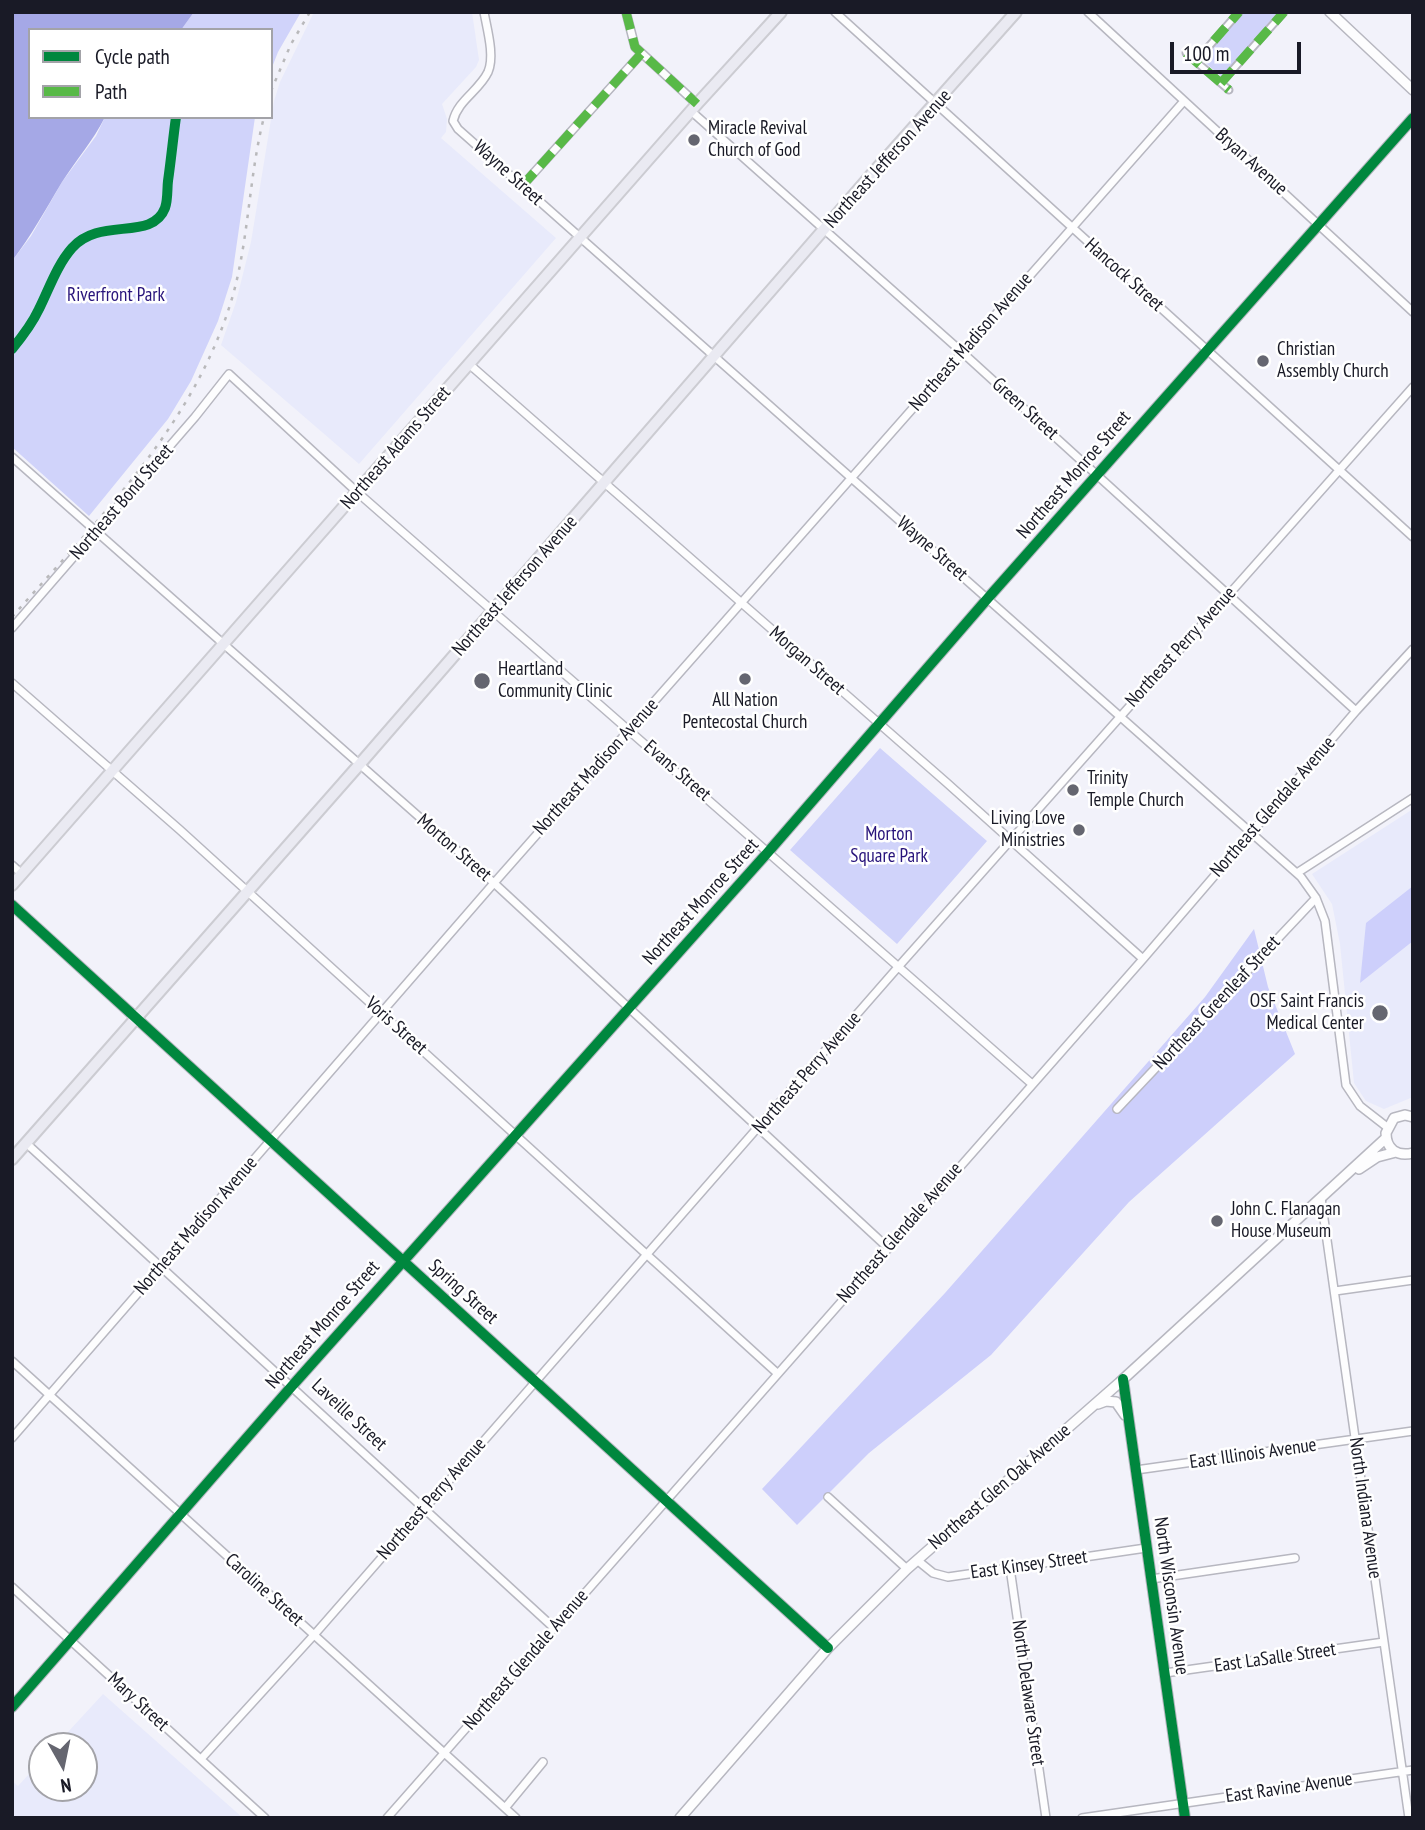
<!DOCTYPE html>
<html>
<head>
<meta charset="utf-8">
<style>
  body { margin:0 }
  #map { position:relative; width:1425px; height:1830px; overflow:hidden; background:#f2f2fa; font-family:"PT Sans Narrow",sans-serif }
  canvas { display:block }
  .frame { position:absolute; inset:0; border:14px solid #191a26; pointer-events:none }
  .legend { position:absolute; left:28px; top:28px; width:245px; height:91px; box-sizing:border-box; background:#fff; border:2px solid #a3a3a8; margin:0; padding:9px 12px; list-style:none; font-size:21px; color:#191a26 }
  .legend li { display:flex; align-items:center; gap:14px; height:35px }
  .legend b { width:35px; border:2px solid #a3a3a8 }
  .north { position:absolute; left:28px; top:1732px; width:70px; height:70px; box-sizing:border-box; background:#fff; border:2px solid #a3a3a8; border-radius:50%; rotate:171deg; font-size:19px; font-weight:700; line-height:28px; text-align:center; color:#191a26 }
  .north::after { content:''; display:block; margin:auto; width:24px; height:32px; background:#656670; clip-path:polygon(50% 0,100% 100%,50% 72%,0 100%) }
  .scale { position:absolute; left:1170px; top:42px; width:131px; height:32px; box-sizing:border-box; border:4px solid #191a26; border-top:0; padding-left:9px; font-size:21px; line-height:24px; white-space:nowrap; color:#191a26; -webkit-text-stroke:5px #fff; paint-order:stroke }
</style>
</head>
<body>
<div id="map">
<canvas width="1425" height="1830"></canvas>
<div class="frame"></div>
<ul class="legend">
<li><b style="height:9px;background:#00873e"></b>Cycle path</li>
<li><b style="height:9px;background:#58b947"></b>Path</li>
</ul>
<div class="north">N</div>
<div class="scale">100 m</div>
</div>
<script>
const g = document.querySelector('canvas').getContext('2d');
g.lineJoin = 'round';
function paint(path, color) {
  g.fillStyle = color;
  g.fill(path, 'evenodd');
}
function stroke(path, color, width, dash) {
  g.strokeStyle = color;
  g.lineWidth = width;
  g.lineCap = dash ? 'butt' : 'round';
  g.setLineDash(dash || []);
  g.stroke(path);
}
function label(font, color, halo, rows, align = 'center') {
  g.font = font + ' "PT Sans Narrow",sans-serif';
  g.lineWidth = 5;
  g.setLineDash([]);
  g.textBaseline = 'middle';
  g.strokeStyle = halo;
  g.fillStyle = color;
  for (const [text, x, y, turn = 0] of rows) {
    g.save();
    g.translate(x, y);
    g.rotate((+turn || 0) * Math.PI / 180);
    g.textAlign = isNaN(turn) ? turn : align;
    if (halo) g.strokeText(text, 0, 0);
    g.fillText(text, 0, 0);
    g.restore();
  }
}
paint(new Path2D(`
  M314 12H472L479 60 476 67 442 104 447 119 446 132 441 138 556 238 359 464 221 345 236 302 251 242 274 101 280 82Z
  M1413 809V1097L1384 1109 1366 1101 1354 1083 1340 944 1332 904 1312 874Z
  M103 1694 243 1818H12V1781L18 1786 42 1760V1788H84V1746H55Z`), '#e8eafb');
paint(new Path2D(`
  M194 12H301L278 52 271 70V30H181Z
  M1244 12H1279L1222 77 1202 60Z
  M105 117H255L232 277 218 321 191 381 168 419 89 516 12 447V261L31 236 62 182 96 136Z
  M880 748 987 841 897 944 790 850Z`), '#d0d3fa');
paint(new Path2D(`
  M1413 886V941L1360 983 1366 923Z
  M1254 929 1268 987 1295 1054 1129 1202 991 1355 869 1453 797 1525 762 1489 945 1293 1205 997Z`), '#cdcffb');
paint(new Path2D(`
  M12 12H194L181 30H30V117H105C93 141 76 160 62 182 46 209 31 236 12 261Z`), '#a5a8e6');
const pedestrian = new Path2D(`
  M1186 53 1229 90
  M1196 61 1239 12
  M1221 83 1284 12`);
const minor = new Path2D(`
  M484 12C487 29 495 56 488 72 479 91 458 100 453 121L458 129 1301 877 1316 898 1325 921 1346 1085 1360 1106 1387 1127
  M626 12 635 47 697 104
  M835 12 1413 537
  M1088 12 1413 312
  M691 111 963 353 1356 711
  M522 186 641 54
  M469 364 947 783 1143 959
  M12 457 494 883 887 1247
  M12 628 195 417 229 374 357 492 1032 1084
  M12 683 180 830 777 1373
  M12 865 22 874
  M1297 873 1413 798
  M1117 1109 1316 898
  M26 1143 554 1628
  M1321 1198 1409 1818
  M1335 1291 1413 1280
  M12 1361 516 1818
  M12 1438 494 883 1184 101
  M1136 1470 1413 1431
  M828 1497 907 1569
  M917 1560 933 1573 948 1577 1146 1548
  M1010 1568 1046 1818
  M1151 1579 1295 1558
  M12 1587 265 1818
  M1165 1673 1384 1642
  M201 1759 314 1635 899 966 1413 387
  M505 1808 543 1762
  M387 1818 1143 959 1356 711 1413 649
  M1082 1818 1413 1770`);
const tertiary = new Path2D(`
  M1330 12 1413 90
  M12 905 828 1648
  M1413 1117 1405 1115 1394 1118 1386 1133C1386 1149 1397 1157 1413 1153
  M1359 1169 1377 1157 1396 1152
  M1123 1379 1185 1818
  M1098 1404 1106 1401 1116 1402 1125 1415
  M12 1707 292 1386 769 851 988 598 1413 118
  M680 1818 828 1648 907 1569 1119 1383 1386 1138`);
const primary = new Path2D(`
  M12 885 697 104 781 12
  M12 1159 359 765 871 175 1016 12`);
stroke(pedestrian, '#b7b7c0', 9);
stroke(minor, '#b7b7c0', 10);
stroke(tertiary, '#b7b7c0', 12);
stroke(primary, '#ccccd2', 14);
stroke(pedestrian, '#fdfdfe', 5);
stroke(minor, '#fdfdfe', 7);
stroke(tertiary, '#fdfdfe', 9);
stroke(primary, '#eaeaf2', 10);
stroke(new Path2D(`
  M271 91 291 44 310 12
  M12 617C98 519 196 424 233 295 249 237 249 176 264 117`), '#b9b9bb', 2.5, [3.5, 7]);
stroke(new Path2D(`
  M626 12 635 47 697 104
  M1186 53 1229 90
  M1196 61 1239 12
  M1221 83 1284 12
  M522 186 641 54`), '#58b947', 9, [18, 9]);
stroke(new Path2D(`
  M12 349C22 337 32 324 39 309 49 289 57 265 72 248 100 216 152 242 165 208 168 200 167 189 168 181 171 160 173 139 176 117
  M12 905 828 1648
  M1123 1379 1185 1818
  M12 1707 292 1386 769 851 988 598 1413 118`), '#00873e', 10);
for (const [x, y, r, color] of [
  [694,140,7,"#656670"],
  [1263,361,7,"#656670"],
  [745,679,7,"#656670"],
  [482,681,9,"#656670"],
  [1073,790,7,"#656670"],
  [1079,830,7,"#656670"],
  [1380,1013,9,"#656670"],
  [1217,1221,7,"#656670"]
]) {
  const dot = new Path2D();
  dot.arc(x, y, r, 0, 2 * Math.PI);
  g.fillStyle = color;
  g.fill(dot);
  stroke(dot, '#fff', 2.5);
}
label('19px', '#191a26', '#fff', [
  ["Miracle Revival",708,129],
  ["Church of God",708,151],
  ["Christian",1277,350],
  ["Assembly Church",1277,372],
  ["Heartland",498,670],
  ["Community Clinic",498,692],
  ["All Nation",745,701,"center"],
  ["Pentecostal Church",745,723,"center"],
  ["Trinity",1087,779],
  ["Temple Church",1087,801],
  ["Living Love",1065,819,"right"],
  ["Ministries",1065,841,"right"],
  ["OSF Saint Francis",1364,1002,"right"],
  ["Medical Center",1364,1024,"right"],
  ["John C. Flanagan",1231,1210],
  ["House Museum",1231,1232]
], 'left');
label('19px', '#191a26', '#fff', [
  ["Northeast Jefferson Avenue",888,159,-48],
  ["Bryan Avenue",1251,162,42],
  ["Wayne Street",508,173,42],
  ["Hancock Street",1124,275,42],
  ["Northeast Madison Avenue",971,342,-49],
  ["Green Street",1025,409,42],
  ["Northeast Adams Street",396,448,-49],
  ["Northeast Monroe Street",1074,475,-49],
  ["Northeast Bond Street",122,502,-49],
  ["Wayne Street",932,549,41],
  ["Northeast Jefferson Avenue",515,586,-49],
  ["Northeast Perry Avenue",1181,647,-48],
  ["Morgan Street",807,661,41],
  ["Northeast Madison Avenue",596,767,-48],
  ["Evans Street",677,771,41],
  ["Northeast Glendale Avenue",1273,807,-49],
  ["Morton Street",454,848,41],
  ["Northeast Monroe Street",701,902,-48],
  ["Northeast Greenleaf Street",1217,1003,-47],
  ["Voris Street",396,1026,42],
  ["Northeast Perry Avenue",807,1073,-49],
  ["Northeast Madison Avenue",196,1226,-49],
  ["Northeast Glendale Avenue",900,1233,-49],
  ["Spring Street",463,1292,42],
  ["Northeast Monroe Street",323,1325,-49],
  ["Laveille Street",349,1415,43],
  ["East Illinois Avenue",1253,1454,-8],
  ["Northeast Glen Oak Avenue",1000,1487,-41],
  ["Northeast Perry Avenue",432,1499,-49],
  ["North Indiana Avenue",1365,1508,82],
  ["East Kinsey Street",1029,1565,-8],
  ["Caroline Street",264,1590,42],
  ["North Wisconsin Avenue",1171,1596,82],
  ["East LaSalle Street",1275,1658,-8],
  ["Northeast Glendale Avenue",526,1660,-49],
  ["North Delaware Street",1028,1693,82],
  ["Mary Street",138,1702,43],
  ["East Ravine Avenue",1289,1788,-8]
]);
label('19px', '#28147b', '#fff', [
  ["Riverfront Park",116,296],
  ["Morton",889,835],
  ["Square Park",889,857]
]);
</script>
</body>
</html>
